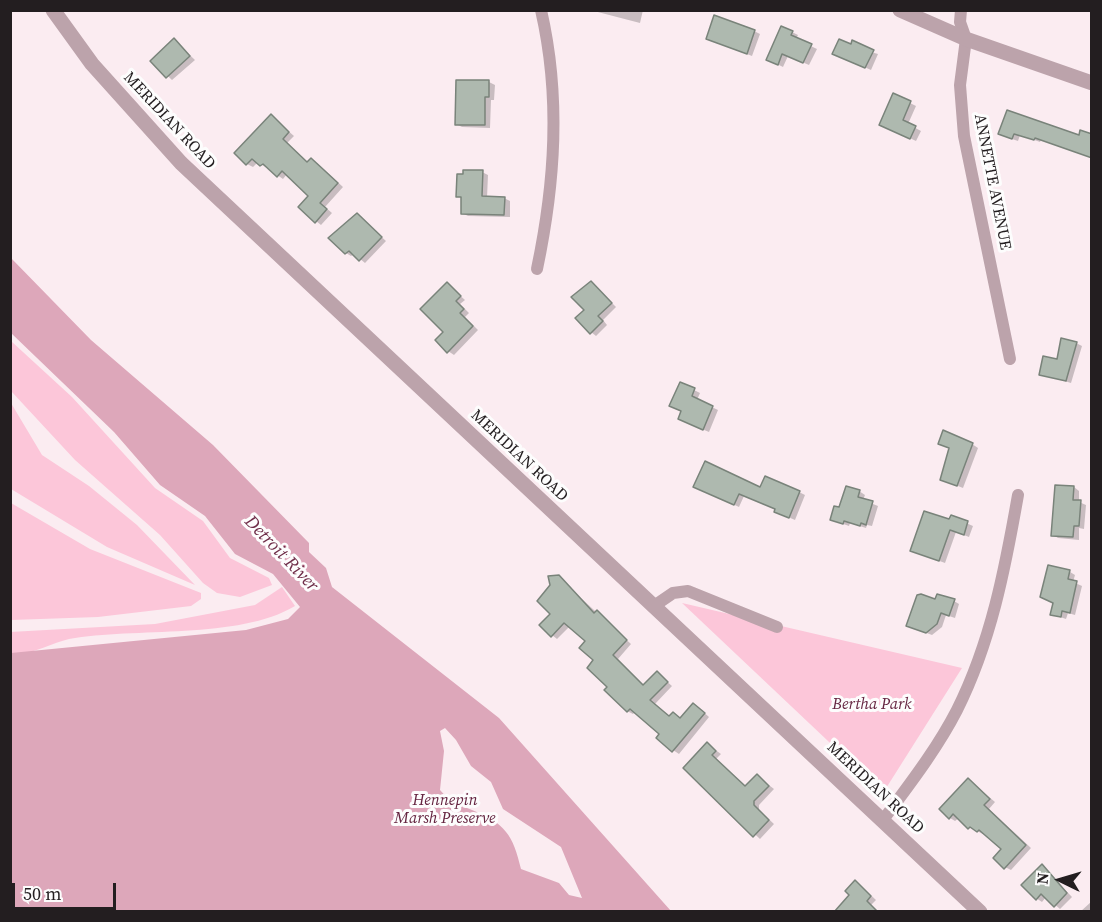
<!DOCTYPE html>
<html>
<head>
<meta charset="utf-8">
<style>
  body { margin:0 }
  #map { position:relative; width:1102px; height:922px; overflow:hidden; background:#fbecf1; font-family:"Source Serif 4",serif }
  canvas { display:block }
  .frame { position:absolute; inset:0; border:12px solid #231e20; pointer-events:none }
  .north { position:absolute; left:1030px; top:850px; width:60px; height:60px; -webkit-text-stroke:4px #fdfdfd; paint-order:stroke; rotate:275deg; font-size:16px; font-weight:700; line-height:24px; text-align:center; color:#231e20 }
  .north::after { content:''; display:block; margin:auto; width:21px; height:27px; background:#231e20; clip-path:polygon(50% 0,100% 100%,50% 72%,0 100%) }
  .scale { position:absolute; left:12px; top:883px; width:104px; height:27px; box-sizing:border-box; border:3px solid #231e20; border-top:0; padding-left:8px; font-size:18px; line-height:21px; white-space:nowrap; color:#231e20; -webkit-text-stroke:4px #fdfdfd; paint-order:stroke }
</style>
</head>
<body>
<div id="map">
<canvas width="1102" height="922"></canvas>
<div class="frame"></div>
<div class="north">N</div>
<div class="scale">50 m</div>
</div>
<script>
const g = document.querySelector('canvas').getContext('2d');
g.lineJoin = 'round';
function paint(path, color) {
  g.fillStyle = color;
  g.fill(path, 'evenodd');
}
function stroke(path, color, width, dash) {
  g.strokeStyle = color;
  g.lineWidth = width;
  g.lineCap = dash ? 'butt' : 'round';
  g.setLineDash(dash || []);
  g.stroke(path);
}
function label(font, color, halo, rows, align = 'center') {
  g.font = font + ' "Source Serif 4",serif';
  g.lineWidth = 6;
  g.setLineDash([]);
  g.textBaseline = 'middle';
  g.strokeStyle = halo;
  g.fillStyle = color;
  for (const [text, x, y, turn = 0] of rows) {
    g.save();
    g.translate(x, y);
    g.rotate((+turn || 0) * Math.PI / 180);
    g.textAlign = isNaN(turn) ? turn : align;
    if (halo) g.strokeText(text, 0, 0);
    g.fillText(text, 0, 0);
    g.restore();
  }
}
paint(new Path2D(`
  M11 341 72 397 155 488 203 521 230 558 269 578 272 585 240 597 217 593 203 583 160 535 75 460 11 391Z
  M11 403 42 455 89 486 137 525 195 585 107 547 11 489Z
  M11 503 90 549 201 593V599L191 606 98 617 11 620Z
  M282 587 295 606C238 640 135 627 69 639 51 643 28 657 11 653L10 632 155 624 255 605Z
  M682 603 962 668 883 793Z`), '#fcc6d9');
paint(new Path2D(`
  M11 258 91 340 213 445 309 543V552L326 568 332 587 499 718 671 911H11V653L246 630 288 619 300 607 273 574 235 554 205 516 160 485 114 432 11 333ZM445 728 456 740 471 766 491 782 503 809 561 847 582 898 569 895 559 883 521 869C513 835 505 823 472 810 458 804 450 802 440 790L444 751 440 731Z`), '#dda7ba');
paint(new Path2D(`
  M590 10H643L640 23Z
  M754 31 760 34 752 56 708 39Z
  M792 32 798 35 796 39 817 49 809 65 788 56 783 67 773 62Z
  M174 40 195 60 172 80 152 61Z
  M851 46 878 54 871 70 840 56Z
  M458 81 489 82 495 85 494 100H491L490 128 462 127 456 124Z
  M894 95 916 106 908 124 921 131 916 141 886 127Z
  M1007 112 1080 136 1081 132 1092 135V158L1041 140 1040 142 1020 135 1018 141 1006 137 1000 133Z
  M271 116 294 136 287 143 308 163H317L343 187 325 207 332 213 321 225 316 221 310 195 287 174 283 179 258 162 253 167 247 164Z
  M482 172 488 175 487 198H504L510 201V217L468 216 462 213 463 199 458 196Z
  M357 215 386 241 365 263 354 254 351 256 346 253 330 238Z
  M591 282 616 307 603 320 607 325 596 336 591 332 586 310 573 297Z
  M447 284 465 300 460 304 469 313 465 317 478 330 454 355 448 351 445 332Z
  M1076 343 1082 346 1071 383 1041 374Z
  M694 390 700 393 697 400 718 410 709 432 685 422 682 411Z
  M972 444 978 448 963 488 948 482Z
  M1074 487 1079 491V502L1086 505 1084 529 1079 528V540L1058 538 1053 535Z
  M700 489H761L799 492 805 495 795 520 781 514 777 509 744 496 739 507Z
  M859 491 865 495 863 500 878 506 872 526 867 525 866 528 850 523 849 526 832 520Z
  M952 517 973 526 969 537 956 532 945 563 918 553Z
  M1070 572 1075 575 1073 582 1082 586 1075 615 1068 613 1066 619 1051 614Z
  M558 577 631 644 618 659 645 686 657 673 672 686 655 704 670 717 681 719 699 708 709 717 679 754 673 750 662 733 636 711 633 714 627 711 609 687 587 641 570 626 557 639 552 635V614Z
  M936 600 954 601 959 604 955 618 946 615 942 627 932 635 913 628Z
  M707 744 721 754 716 759 747 787 757 776 774 789 759 805V810L774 824 760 839 685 768Z
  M969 780 995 802 989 809 1031 848 1011 870 1005 867 1003 849 985 833 983 834 969 827 959 818 955 821 950 818Z
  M1042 866 1072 897 1060 909 1046 897 1042 902 1036 898Z
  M860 885 876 900 871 905 878 912H838Z
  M1092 901V912H1080Z`), '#0003');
const building = new Path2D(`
  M714 15 755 30 747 54 706 39Z
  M781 26 793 31 791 35 812 44 803 63 782 54 778 65 766 60Z
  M174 38 190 56 166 78 150 61Z
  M839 39 851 44 852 40 874 50 865 68 832 54Z
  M456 80H489V97H485V125H455Z
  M893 93 911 101 903 120 916 126 910 139 879 125Z
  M1007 110 1079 135 1080 130 1092 134V158L1035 138 1034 140 1014 134 1012 139 998 134Z
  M271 114 289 132 283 139 307 162 311 158 338 183 320 203 327 209 315 223 298 207 308 196 282 171 277 177 263 164 260 166 252 159 246 165 234 153Z
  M463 170H483L482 196 505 197 504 215 461 214V197H456L457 174H463Z
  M357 213 382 237 359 261 349 251 345 254 328 238Z
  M591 281 612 303 598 316 603 321 590 334 575 318 584 310 571 297Z
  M447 282 461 296 456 301 464 309 460 313 473 326 447 353 435 340 443 332 420 309Z
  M1061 338 1077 342 1066 381 1039 375 1043 356 1057 359Z
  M680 382 695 388 692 396 713 406 703 430 678 419 681 411 669 406Z
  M943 430 973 443 957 486 940 480 949 448 938 444Z
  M705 461 760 487 765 476 800 491 789 518 774 512 775 509 739 494 734 505 693 487Z
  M1055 485 1074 486 1073 500H1081L1079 526H1074L1073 537 1051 536Z
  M846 486 860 490 858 497 873 501 866 525 861 523 860 526 844 521 843 524 830 520 834 506 839 507Z
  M924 511 949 519 951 515 968 521 964 535 950 530 939 561 910 551Z
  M1048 565 1070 570 1068 579 1077 581 1070 613 1062 611 1061 617 1050 615 1053 603 1040 597Z
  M559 575 594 613 597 610 627 640 613 655 643 685 657 671 668 682 650 700 669 716 673 712 680 718 693 703 705 713 672 752 656 738 659 734 630 709 627 712 604 690 607 687 587 668 593 660 579 648 585 641 564 623 551 637 539 625 550 614 537 601 550 585 548 576Z
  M921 594 935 599 937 594 955 599 949 616 941 613 937 624 926 633 906 626 917 595Z
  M707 742 716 751 712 755 745 786 757 774 769 786 754 801V805L769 820 753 837 683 768Z
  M968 778 990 799 984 805 1026 845 1004 869 993 858 1001 849 979 830 977 832 970 827 968 829 953 814 949 819 939 809Z
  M1042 864 1067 893 1054 907 1041 894 1036 900 1021 885Z
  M855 880 871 896 867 901 878 912H834L849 895 845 891Z`);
paint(building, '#aeb9af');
stroke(building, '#79837a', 1.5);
stroke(new Path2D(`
  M961 10 960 22 966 39 960 85 964 136 1010 359
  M537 269C555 183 561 97 541 10
  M654 606 673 593 688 591 777 627
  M883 820C909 785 937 749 957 710 991 642 1005 569 1018 495`), '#bca3ab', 12);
stroke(new Path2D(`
  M53 10 92 64 181 163 980 912
  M900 10 966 39 1092 83`), '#bca3ab', 15);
label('16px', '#231e20', '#fdfdfd', [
  ["MERIDIAN ROAD",169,121,47],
  ["ANNETTE AVENUE",992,182,79],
  ["MERIDIAN ROAD",519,456,43],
  ["MERIDIAN ROAD",875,788,43]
]);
label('italic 16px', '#652541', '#fdfdfd', [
  ["Bertha Park",872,705],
  ["Hennepin",445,801],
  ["Marsh Preserve",445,819]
]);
label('italic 18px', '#702f4a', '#fdfdfd', [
  ["Detroit River",281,554,46]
]);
</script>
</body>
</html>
